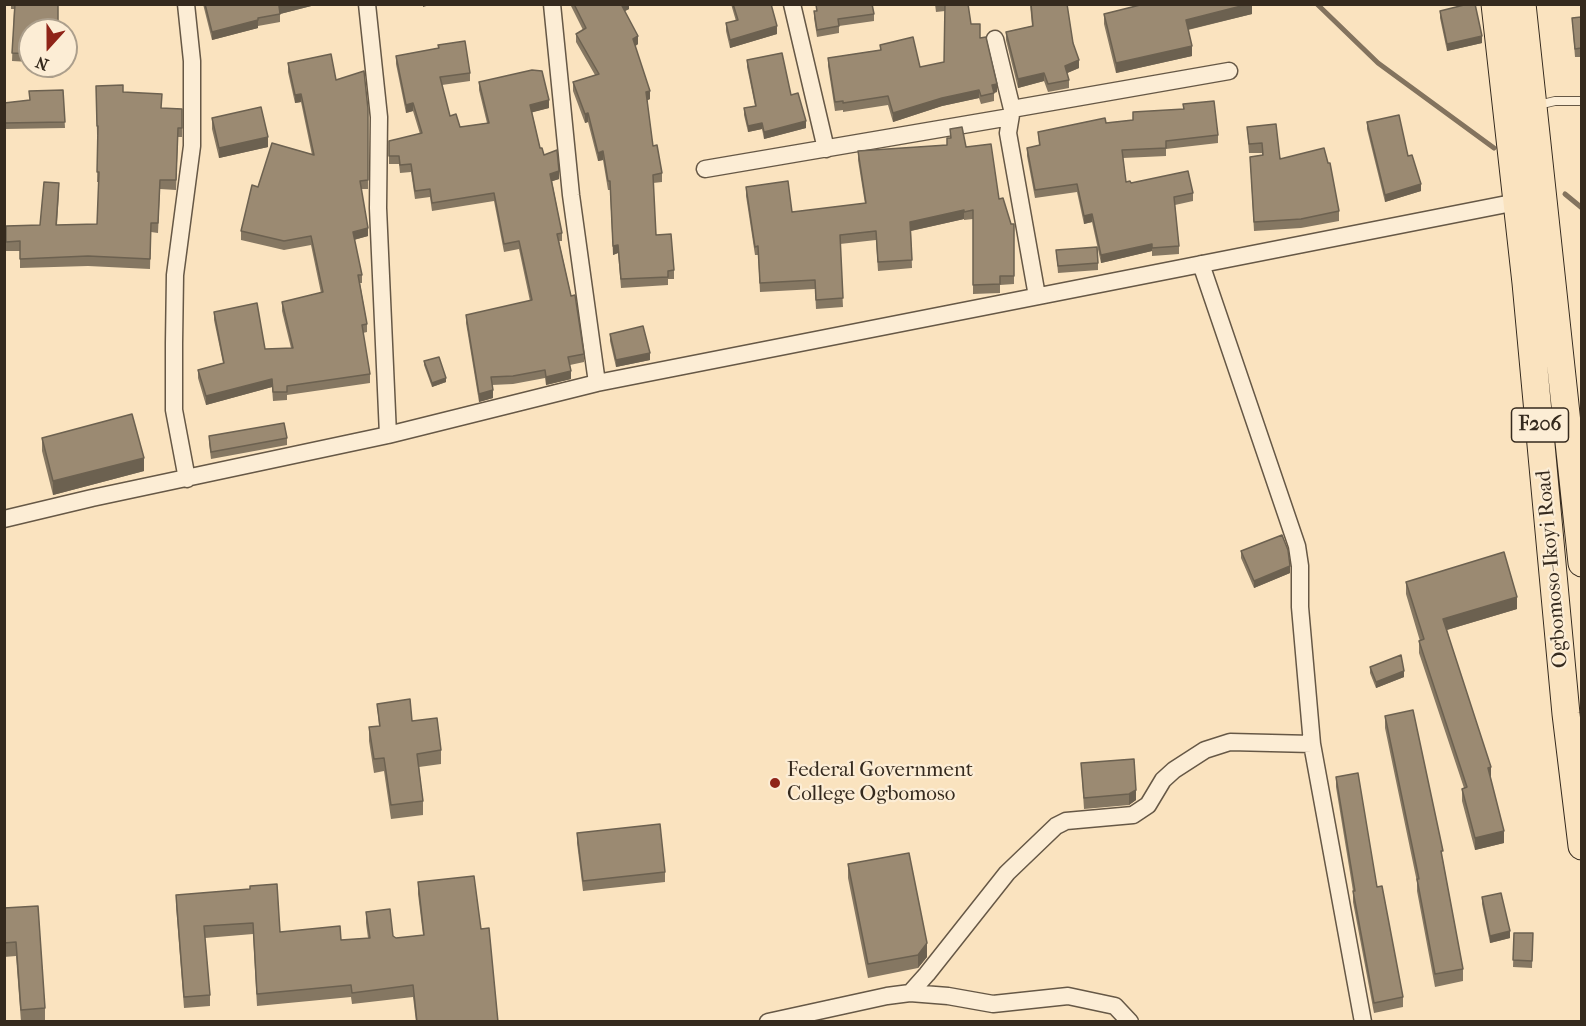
<!DOCTYPE html>
<html>
<head>
<meta charset="utf-8">
<style>
  body { margin:0 }
  #map { position:relative; width:1586px; height:1026px; overflow:hidden; background:#fae3bf; font-family:"IM FELL French Canon",serif }
  canvas { display:block }
  .frame { position:absolute; inset:0; border:6px solid #352a1e; pointer-events:none }
  .north { position:absolute; left:18px; top:18px; width:60px; height:60px; box-sizing:border-box; background:#fcedd5; border:2px solid #ac9f8c; border-radius:50%; rotate:201deg; font-size:16px; font-weight:700; line-height:24px; text-align:center; color:#352a1e }
  .north::after { content:''; display:block; margin:auto; width:21px; height:27px; background:#8f2418; clip-path:polygon(50% 0,100% 100%,50% 72%,0 100%) }
</style>
</head>
<body>
<div id="map">
<canvas width="1586" height="1026"></canvas>
<div class="frame"></div>
<div class="north">N</div>
</div>
<script>
const g = document.querySelector('canvas').getContext('2d');
g.lineJoin = 'round';
function stroke(path, color, width, dash) {
  g.strokeStyle = color;
  g.lineWidth = width;
  g.lineCap = dash ? 'butt' : 'round';
  g.setLineDash(dash || []);
  g.stroke(path);
}
function paint(path, color) {
  g.fillStyle = color;
  g.fill(path, 'evenodd');
}
function label(font, color, halo, rows, align = 'center') {
  g.font = font + ' "IM FELL French Canon",serif';
  g.lineWidth = 4.5;
  g.setLineDash([]);
  g.textBaseline = 'middle';
  g.strokeStyle = halo;
  g.fillStyle = color;
  for (const [text, x, y, turn = 0] of rows) {
    g.save();
    g.translate(x, y);
    g.rotate((+turn || 0) * Math.PI / 180);
    g.textAlign = isNaN(turn) ? turn : align;
    if (halo) g.strokeText(text, 0, 0);
    g.fillText(text, 0, 0);
    g.restore();
  }
}
stroke(new Path2D(`
  M1317 4 1378 63 1494 148
  M1565 194 1582 208`), '#83735e', 5);
const service = new Path2D(`
  M1538 105 1555 101H1582`);
const minor = new Path2D(`
  M186 4 192 61V146L175 275 174 343V410L187 479
  M367 4 379 117 378 208 388 435
  M552 4 571 195 597 383
  M792 4 826 149
  M995 39 1012 109
  M705 169 1010 117
  M1201 264 1297 546 1300 566V607L1312 744 1363 1022
  M1037 296 1008 133 1012 109 1229 71
  M4 519 92 498 388 435 597 383 1517 202
  M910 993 948 996 993 1004 1068 996 1115 1006 1130 1022
  M768 1022 887 996 910 993 927 974 1007 873 1056 826 1066 821 1133 815 1148 805 1163 780 1174 770 1205 750 1230 742 1312 744`);
const primary = new Path2D(`
  M1495 4 1526 283 1566 714 1582 846
  M1522 4 1582 563`);
stroke(service, '#665846', 10);
stroke(minor, '#665846', 19);
stroke(primary, '#352a1e', 29);
stroke(service, '#fcedd5', 8);
stroke(minor, '#fcedd5', 16);
stroke(primary, '#fae3bf', 27);
paint(new Path2D(`
  M11 4H58L30 30V62L12 61 14 9H11Z
  M203 4H319L280 14V22L258 26V28L212 40Z
  M570 4H629V9L625 11 638 44 635 46 650 99 647 100 653 146 662 173V182L653 183 656 235 674 270V279H668V285L621 288 618 253 613 255 610 190H608L603 160 598 161 588 122 585 123 573 91V82L595 75 576 42V34L583 30Z
  M731 4H771L777 34 730 48 726 31V23L736 21Z
  M935 4H968L971 24 980 38 997 92 994 93V101L981 104 979 98 942 106 893 122 888 105 843 112V110L835 111 828 66V58L880 50V45L920 67 944 62 945 11 936 12Z
  M1030 4H1067L1073 43 1079 68 1067 73 1069 80V88L1048 92 1044 81 1018 88 1006 40V32L1032 26Z
  M1144 4H1252V14L1188 30 1192 56 1116 73 1104 24V14Z
  M816 5 874 14V21L839 26V33L817 37 814 18V11H816Z
  M1440 11 1482 43 1447 51 1440 18Z
  M1581 17V57H1575L1572 18Z
  M438 45 470 73V81L442 85 450 116 460 127 487 123 479 90V82L549 108 532 112 540 148 559 179 552 181 562 233V241H559L584 354V362L570 365 571 379 546 385 545 378 513 384 492 385 493 398 479 402 466 323V315L530 301 519 249 504 252 494 201 432 211 430 197 415 199 411 172 400 173 399 164H389V141L420 134 413 111 406 113 396 64V56L438 49Z
  M747 60 791 95 806 128 764 139 762 129 748 132 744 115V108L755 106 747 67Z
  M288 63 336 80 368 109V189H361L368 236 354 240 362 275V283H360L367 324V332L363 333 370 374V383L287 395V400L273 401 272 387 206 405 198 378V370L223 363 214 320V312L265 349 291 348 282 311V302L321 293 311 245 284 250 241 240V231L258 187 312 155 301 102 295 103 288 72Z
  M96 86 123 92 162 108 182 109V137H178L176 190 160 189 158 233 151 232 150 269 88 266 20 268V251H6V226L40 225 59 193 57 225 97 224 99 182H97L98 135H97Z
  M63 90 65 128 4 129V103L30 100Z
  M1183 104 1218 135V143L1166 149V156L1123 158 1126 182 1131 183 1193 193V201L1175 205 1179 246V254L1152 256V251L1101 263 1092 222 1084 224 1077 192 1035 198 1027 156V148L1039 146 1038 132 1133 120 1183 109Z
  M212 118 268 147 219 158 212 129Z
  M1367 122 1408 156 1421 191 1385 202 1367 129Z
  M1247 127 1339 211V221L1301 228 1254 231 1250 157 1262 155V153H1249Z
  M950 129 966 147 999 199 1011 224H1014V284L1000 285V293L973 294V219L964 220V219L911 231 912 268 878 271 876 240 840 244 843 307 816 309 815 289 760 292 758 255H755L746 196V187L792 212 865 204 858 160V151L947 145 950 138Z
  M1056 250 1098 263V270L1058 273Z
  M610 334 650 360 616 367 610 341Z
  M424 361 446 382 432 387 424 365Z
  M209 436 287 438V445L211 459 209 443Z
  M42 438 144 471 53 495 42 451Z
  M1241 551 1290 573 1254 588 1241 558Z
  M1406 582 1517 609 1447 630 1491 779 1504 843 1475 850 1462 801V789L1464 788 1419 653V641H1420L1406 594Z
  M1370 667 1404 677 1376 688 1370 673Z
  M377 704 412 721 441 750V764L419 767 423 801V815L391 819 384 771 374 773 369 741V727L379 726Z
  M1385 716 1443 861 1463 969V981L1435 987 1417 891V882L1385 728Z
  M1134 759 1136 800 1129 805 1084 809 1081 763Z
  M1336 777 1377 887 1403 997V1007L1374 1013 1353 902V891L1336 787Z
  M577 833 665 872V882L583 891 577 843Z
  M848 864 927 957 918 968 868 978 848 878Z
  M418 882 481 929 498 1022H416L413 997 352 1004 351 997 257 1006 253 934 205 938 210 995V1006L184 1008 176 906V895L280 932 341 940 368 938 366 923V912L396 938 423 935 418 894Z
  M1482 897 1510 938 1490 943 1482 904Z
  M4 908 45 1008V1022H21L16 956 4 957Z
  M1514 933H1533L1532 968 1513 967Z`), '#857762');
paint(new Path2D(`
  M286 4H319L280 14 279 6Z
  M423 4H433L423 7Z
  M621 4H629V9L621 13Z
  M1249 4H1252V14L1186 30V20Z
  M258 20V28L212 40V32Z
  M777 26V34L730 48V40Z
  M638 36V44L633 48V39Z
  M1482 36V43L1447 51V44Z
  M1192 46V56L1116 73V63Z
  M1079 60V68L1065 74V66Z
  M1044 73V81L1018 88V79Z
  M997 84V92L992 93V85Z
  M979 90V98L942 106 893 122V113L942 98Z
  M650 91V99L646 101V92Z
  M301 94V102L295 103V95Z
  M549 100V108L530 113V105Z
  M413 103V111L406 113V105Z
  M588 113V122L585 123V114Z
  M806 121V128L764 139V132Z
  M762 123V129L748 132V126Z
  M268 137V147L219 158V148Z
  M603 151V160L598 161V153Z
  M559 171V179L550 182V174Z
  M1421 184V191L1385 202V195Z
  M964 210V219L910 231V222Z
  M1092 214V222L1084 224V216Z
  M368 228V236L353 240V232Z
  M1152 244V251L1101 263V255Z
  M618 245V253L613 255V246Z
  M650 353V360L616 367V360Z
  M571 371V379L546 385V377Z
  M446 378V382L432 387V383Z
  M272 379V387L206 405V396Z
  M493 390V398L479 402V394Z
  M144 458V471L53 495V481Z
  M1290 566V573L1254 588V581Z
  M1517 597V609L1443 631V619Z
  M1404 671V677L1376 688V682Z
  M1491 767V779L1488 768Z
  M1136 790V800L1129 805V794Z
  M1504 831V843L1475 850V838Z
  M1510 931V938L1490 943V936Z
  M927 943V957L918 968V955Z`), '#6c6150');
const building = new Path2D(`
  M15 4H58V30H30V54L12 53Z
  M205 4H286L279 6 280 14 258 18V20L212 32Z
  M574 4H621L638 36 633 39 650 91 646 92 653 146 657 145 662 173 653 175 656 235 671 234 674 270 668 271V277L621 279 618 245 613 246 610 181H608L603 151 598 153 588 113 585 114 573 82 599 74 576 34 586 28Z
  M733 4H771L777 26 730 40 726 23 738 20Z
  M872 4 874 14 838 19 839 26 817 30 814 11H817L816 5Z
  M945 4H968L971 24H980V38L986 37 997 84 992 85 994 93 981 96 979 90 942 98 893 113 888 96 843 103V101L835 102 828 58 881 50 880 45 913 37 920 67 944 62Z
  M1031 4H1067L1073 43 1079 60 1065 66 1069 80 1048 84 1044 73 1018 79 1006 32 1033 26Z
  M1144 4H1249L1186 20 1192 46 1116 63 1104 14Z
  M1468 4H1475L1482 36 1447 44 1440 11Z
  M1581 17V48L1575 49 1572 18Z
  M465 41 470 73 440 77 450 116 456 114 460 127 489 123 479 82 532 70 542 71 549 100 530 105 540 148H542L544 155 557 150 559 171 550 174 562 233 557 234 571 296 575 295 584 354 568 357 571 371 546 377 545 370 513 376 491 377 493 390 479 394 466 315 532 300 519 241 504 244 494 193 432 203 430 189 415 191 411 164 400 165 399 156H389V141L422 133 413 103 406 105 396 56 439 48 438 45Z
  M782 53 791 95 798 93 806 121 764 132 762 123 748 126 744 108 756 106 747 60Z
  M331 54 336 80 364 71 368 109V180L360 181 368 228 353 232 362 275H358L367 324 362 325 370 374 287 386V392H273L272 379 206 396 198 370 224 363 214 312 257 303 265 349 293 348 282 302 323 292 311 236 284 241 241 231 252 185 258 187 272 143 314 155 301 94 295 95 288 63Z
  M123 85V92L162 94 161 108 182 109V128H178L176 180H160L158 223H151L150 259 88 256 20 259V241L6 242V226L40 225 44 182 59 183 56 225 97 224 99 172H97L98 126H97L96 86Z
  M63 90 65 122 4 123V103L30 100 29 91Z
  M1214 101 1218 135 1166 141V148L1122 150 1126 182 1130 181 1131 183 1188 171 1193 193 1174 197 1179 246 1152 248V244L1101 255 1092 214 1084 216 1077 184 1035 190 1027 148 1040 145 1038 132 1105 118 1106 123 1133 120V112L1184 109 1183 104Z
  M261 107 268 137 219 148 212 118Z
  M1399 115 1408 156 1412 155 1421 184 1385 195 1367 122Z
  M1276 124 1280 159 1324 148 1328 163H1330L1339 211 1301 219 1254 222 1250 157 1263 155 1262 143 1249 144 1247 127Z
  M962 127 966 147 991 144 999 199 1003 198 1011 224H1014V276H1000V284L973 285V210L964 212V210L910 222 912 260 878 262 876 231 840 235 843 298 816 300 815 280 760 283 758 246 755 247 746 187 788 181 792 212 866 203 858 151 947 145V138H951L950 129Z
  M1097 247 1098 263 1058 266 1056 250Z
  M643 326 650 353 616 360 610 334Z
  M439 357 446 378 432 383 424 361Z
  M132 414 144 458 53 481 42 438Z
  M284 423 287 438 211 452 209 436Z
  M1282 535 1288 550 1290 566 1254 581 1241 551Z
  M1504 552 1517 597 1443 619 1491 767 1488 768 1504 831 1475 838 1462 789 1467 787 1419 641 1424 639 1406 582Z
  M1401 655 1404 671 1376 682 1370 667Z
  M410 699 412 721 437 718 441 750 417 754 423 801 391 805 384 758 374 759 369 727 380 726 377 704Z
  M1413 710 1443 851H1441L1463 969 1435 974 1417 879H1419L1385 716Z
  M1134 759 1136 790 1129 794 1084 798 1081 763Z
  M1358 773 1377 887 1382 886 1403 997 1374 1003 1353 891H1355L1336 777Z
  M660 824 665 872 583 881 577 833Z
  M909 853 927 943 918 955 868 964 848 864Z
  M474 876 481 929 489 928 498 1022H417L413 985 352 993 351 985 257 994 253 923 204 926 210 995 184 997 176 895 250 889V886L277 884 280 932 340 926 341 940 370 938 366 912 390 909 393 936 396 938 424 935 418 882Z
  M1501 893 1510 931 1490 936 1482 897Z
  M38 906 45 1008 21 1010 16 942 4 943V908Z
  M1514 933H1533L1532 961 1513 960Z`);
paint(building, '#9b8a72');
stroke(building, '#6c6150', 1.5);
for (const [x, y, r, color] of [
  [775,783,6,"#8f2418"]
]) {
  const dot = new Path2D();
  dot.arc(x, y, r, 0, 2 * Math.PI);
  g.fillStyle = color;
  g.fill(dot);
  stroke(dot, '#fcedd5', 2);
}
for (const [x, y, w] of [
  [1540,425,57]
]) {
  const box = new Path2D();
  box.roundRect(x - w / 2, y - 17, w, 34, 4.5);
  g.fillStyle = '#fcedd5';
  g.fill(box);
  stroke(box, '#352a1e', 1.5);
}
label('bold 20px', '#352a1e', null, [
  ["F206",1540,425]
]);
label('21px', '#352a1e', '#fcedd5', [
  ["Ogbomoso-Ikoyi Road",1553,569,-95]
]);
label('21px', '#352a1e', '#fcedd5', [
  ["Federal Government",787,771],
  ["College Ogbomoso",787,795]
], 'left');
</script>
</body>
</html>
